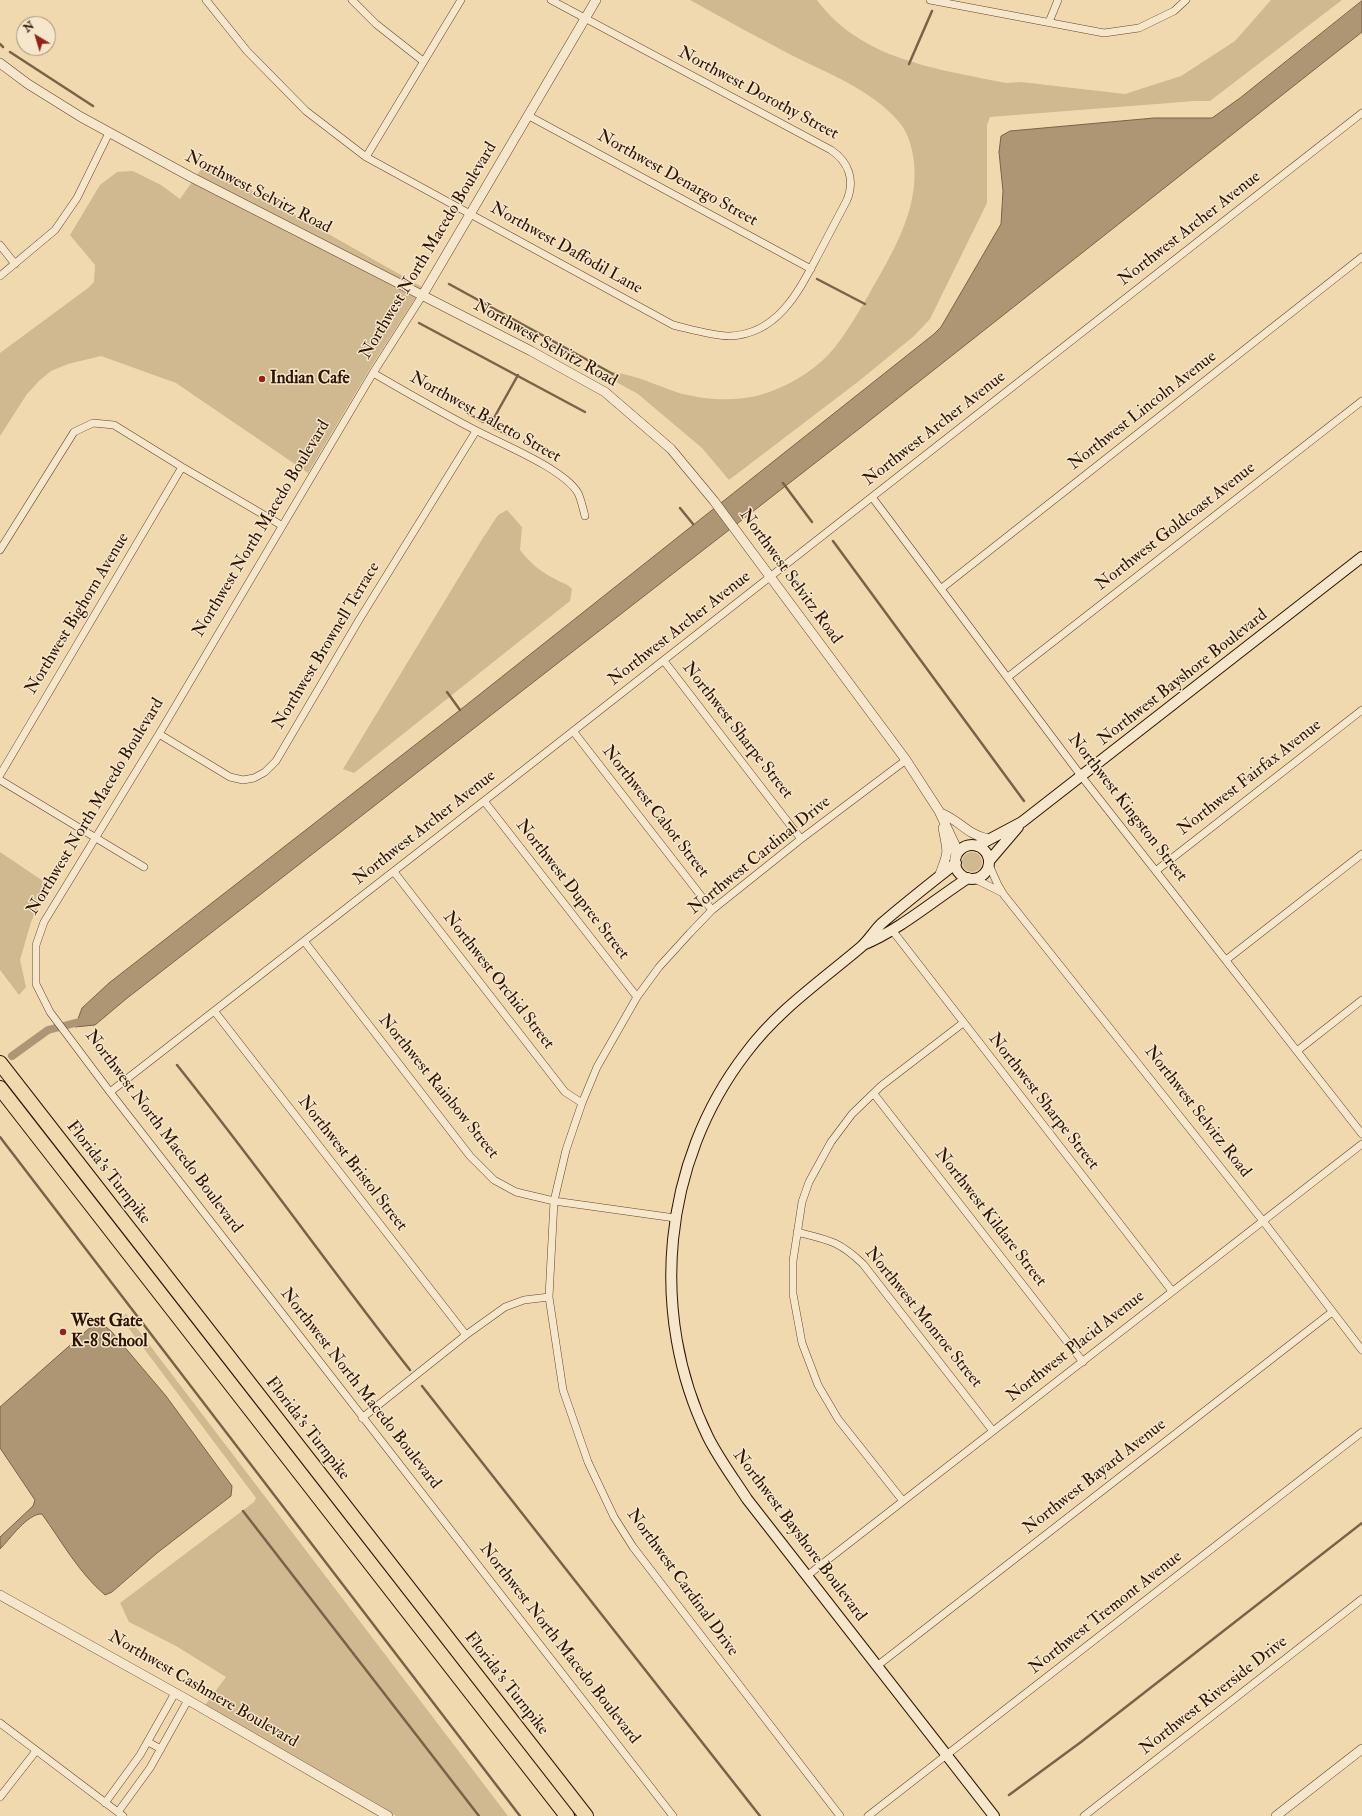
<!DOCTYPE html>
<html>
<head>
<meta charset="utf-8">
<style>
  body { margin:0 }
  #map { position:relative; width:1362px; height:1816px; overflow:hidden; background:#f1d9af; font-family:"IM FELL Double Pica",serif }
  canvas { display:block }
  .north { position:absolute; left:16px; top:16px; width:40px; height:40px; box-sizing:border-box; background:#f6e6cb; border:1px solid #a5927a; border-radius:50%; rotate:322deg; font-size:11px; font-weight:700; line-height:16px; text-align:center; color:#2c1400 }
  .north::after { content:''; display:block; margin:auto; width:14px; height:18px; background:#8f2418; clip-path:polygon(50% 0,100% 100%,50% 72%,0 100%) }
</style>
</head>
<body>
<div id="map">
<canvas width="1362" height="1816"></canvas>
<div class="north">N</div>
</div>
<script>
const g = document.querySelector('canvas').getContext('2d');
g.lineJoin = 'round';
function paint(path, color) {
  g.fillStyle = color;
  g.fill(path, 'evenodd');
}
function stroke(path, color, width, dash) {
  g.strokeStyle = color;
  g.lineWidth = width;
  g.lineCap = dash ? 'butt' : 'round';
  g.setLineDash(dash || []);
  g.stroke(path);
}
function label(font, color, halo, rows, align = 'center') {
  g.font = font + ' "IM FELL Double Pica",serif';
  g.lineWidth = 3;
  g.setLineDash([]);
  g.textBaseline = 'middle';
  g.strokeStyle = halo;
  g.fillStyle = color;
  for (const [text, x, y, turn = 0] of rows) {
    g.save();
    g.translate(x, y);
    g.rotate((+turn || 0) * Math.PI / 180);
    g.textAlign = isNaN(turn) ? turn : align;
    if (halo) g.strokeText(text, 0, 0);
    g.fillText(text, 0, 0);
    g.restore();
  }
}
paint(new Path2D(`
  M690 0H817C861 60 938 69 1006 83L1021 82 1125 94 1181 76 1235 41 1271 0H1342L1210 101H1195L990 117 987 125V203L930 319 914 336 859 381 729 480 702 448 638 394 609 378 613 372C635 375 656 385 676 392 703 400 733 402 760 395 785 388 811 373 829 354 845 336 856 316 868 296 891 255 919 212 914 162 912 148 909 134 899 122 872 90 829 74 793 56 759 38 724 19 690 0Z
  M205 164 422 287 420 290 197 175Z
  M133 171 161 185 180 199 192 182 416 297 371 367 308 473 176 383 101 356 68 364 51 371 39 381 27 394 0 436V353L88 288 94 282 95 265 70 235 100 185 117 172Z
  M507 510 522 527 520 550C529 562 541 572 555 579 561 583 567 583 572 589L570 601 354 773 343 769 481 541 498 515Z
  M0 852 49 885 31 922 20 960 26 987 19 995 0 970Z
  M962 862a10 10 0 1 1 20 0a10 10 0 1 1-20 0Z
  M126 1314 508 1816H396L205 1705 226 1677 176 1646 129 1622 120 1603 254 1502 256 1498 121 1318Z`), '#d0b891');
const water = new Path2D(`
  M1362 1V32L864 425 126 999 95 1025 75 1027 82 1008 109 983 460 710 934 334 941 327 1001 224 1003 191 999 152 1001 136 1010 131 1154 118H1212L1240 98Z
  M101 1323 111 1331 166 1396 232 1486 231 1496 157 1553 112 1592 105 1595C79 1573 62 1542 42 1514 28 1513 10 1539 0 1549V1537L33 1506 35 1500 0 1448V1407L93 1325Z`);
paint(water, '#ae9674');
stroke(water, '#7a6246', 1);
stroke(new Path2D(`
  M0 44 3 47
  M10 52 93 106
  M909 64 932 11
  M817 279 865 304
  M449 284 613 374
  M419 323 585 412
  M468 413 483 422
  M490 425 518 375
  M494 428 512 437
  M783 483 812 522
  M680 508 693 524
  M833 541 1024 801
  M447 692 460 710
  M177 1065C257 1165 331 1269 410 1370
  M0 1137 520 1816
  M422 1386 760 1816
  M243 1511 479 1816
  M1009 1795 1081 1742 1362 1523`), '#7a6246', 2.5);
stroke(new Path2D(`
  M12 1056 48 1030 87 1020`), '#ae9674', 8);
const minor = new Path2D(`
  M206 0 247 51 306 111 366 157 673 325C690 329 713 336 730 336 777 334 798 293 817 257 827 238 837 219 847 200 855 180 849 162 831 150L551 0
  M352 0 376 24 423 61
  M930 0 1104 33 1139 28 1174 11 1186 0
  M1049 22 1058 0
  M529 116 811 269
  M366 157 461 0
  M0 245 15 264
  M0 276 55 230 77 198 109 133
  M422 296 373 373 159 734 44 922 36 945V984L50 1012 110 1092 673 1816
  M373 373C408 393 442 413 477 431 502 444 564 469 578 493 581 499 583 509 585 516
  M872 497 1082 777 1362 1134
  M0 550 74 432 93 423 114 425 182 467 281 525
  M942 588 1362 257
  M664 661 801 839
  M1008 677 1362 401
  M573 731 712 910
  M159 734 230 777 243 780 254 778 265 772 276 761 359 620 476 431
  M0 775 182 467
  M0 780 144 867
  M484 801 637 997
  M989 865 998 885 1004 895 1263 1221 1362 1350
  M1157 870 1362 710
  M394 872 565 1092 582 1103
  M973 878 1001 892
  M892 930 1172 1291
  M304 941 470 1156 494 1180 516 1192 554 1201 675 1218
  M1226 960 1362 854
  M215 1012 466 1335
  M1297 1051 1362 1000
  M110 1092 484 801 1362 113
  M874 1094 1083 1362
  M797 1232C829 1240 839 1241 863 1264L993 1431
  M362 1418 466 1335 505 1307 524 1300 549 1297
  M903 1501 838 1419 818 1385 802 1343 793 1294V1261L802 1202 809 1182 831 1142 852 1114 881 1086 963 1023
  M808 1575 1362 1144
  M877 1666 1332 1312
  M0 1723 123 1816
  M148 1742 161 1749
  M0 1797 36 1751
  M105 1803 140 1755 175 1693
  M118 1812 150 1768 188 1700
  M840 1816 633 1547 614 1517 588 1462 563 1390 549 1297 554 1201 566 1150 582 1103 597 1067 637 997 659 967 690 933 712 910 801 839 906 760
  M868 1816 1362 1432
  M1084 1816 1362 1599`);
const tertiary = new Path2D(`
  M0 63 28 84 81 117 191 177 531 351 605 392 671 449 714 501 906 760 939 811 955 845 956 856
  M422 296 596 0
  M943 814C961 822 967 834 988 839
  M939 877C948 851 949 857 943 828
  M0 1595 188 1700 388 1816
  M1276 1816 1362 1749`);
const secondary = new Path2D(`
  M955 862a17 17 0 1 1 34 0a17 17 0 1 1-34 0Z
  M977 846 1022 822 1362 557
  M989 861 1018 827
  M956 863C931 883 905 903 881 924 874 931 869 940 861 947 821 981 778 1010 746 1053 662 1162 648 1314 708 1437 719 1459 734 1479 747 1499L994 1816
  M863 945C901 929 934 900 968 878`);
const motorway = new Path2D(`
  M0 1063 586 1816
  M0 1088 567 1816`);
stroke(minor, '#5d452c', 8);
stroke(tertiary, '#5d452c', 10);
stroke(secondary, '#2c1400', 12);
stroke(motorway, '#2c1400', 16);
stroke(minor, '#f6e6cb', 7);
stroke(tertiary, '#f6e6cb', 9);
stroke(secondary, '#f6e6cb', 10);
stroke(motorway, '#f1d9af', 14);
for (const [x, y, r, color] of [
  [262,379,4,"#8f2418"],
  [63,1332,4,"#8f2418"]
]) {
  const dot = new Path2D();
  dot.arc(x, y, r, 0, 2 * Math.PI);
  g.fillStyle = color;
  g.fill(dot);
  stroke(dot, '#f6e6cb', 1.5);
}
label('17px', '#2c1400', '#f6e6cb', [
  ["Northwest Dorothy Street",758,94,28],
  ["Northwest Denargo Street",677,179,29],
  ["Northwest Selvitz Road",258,193,27],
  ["Northwest Archer Avenue",1190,229,-38],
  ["Northwest Daffodil Lane",566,249,29],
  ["Northwest North Macedo Boulevard",429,251,-59],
  ["Northwest Selvitz Road",545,344,29],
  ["Northwest Lincoln Avenue",1143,411,-38],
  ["Northwest Baletto Street",485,418,29],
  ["Northwest Archer Avenue",935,429,-38],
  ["Northwest Goldcoast Avenue",1176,527,-38],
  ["Northwest North Macedo Boulevard",262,529,-59],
  ["Northwest Selvitz Road",790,577,54],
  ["Northwest Bighorn Avenue",78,614,-59],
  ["Northwest Archer Avenue",680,629,-38],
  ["Northwest Brownell Terrace",327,646,-59],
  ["Northwest Bayshore Boulevard",1183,678,-38],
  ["Northwest Sharpe Street",737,731,52],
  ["Northwest Fairfax Avenue",1250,778,-38],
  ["Northwest North Macedo Boulevard",96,807,-59],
  ["Northwest Kingston Street",1127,808,52],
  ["Northwest Cabot Street",655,812,52],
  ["Northwest Archer Avenue",425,828,-38],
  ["Northwest Cardinal Drive",760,856,-39],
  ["Northwest Dupree Street",572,890,52],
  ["Northwest Orchid Street",498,981,52],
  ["Northwest Rainbow Street",438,1087,51],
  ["Northwest Sharpe Street",1043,1102,52],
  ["Northwest Selvitz Road",1197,1112,52],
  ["Northwest North Macedo Boulevard",163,1132,53],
  ["Northwest Bristol Street",352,1164,52],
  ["Florida's Turnpike",108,1173,52],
  ["Northwest Kildare Street",990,1218,52],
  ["Northwest Monroe Street",923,1318,51],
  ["Northwest Placid Avenue",1076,1347,-38],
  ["Northwest North Macedo Boulevard",360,1389,52],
  ["Florida's Turnpike",307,1429,52],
  ["Northwest Bayard Avenue",1095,1477,-38],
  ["Northwest Bayshore Boulevard",799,1536,53],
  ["Northwest Cardinal Drive",682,1583,54],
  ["Northwest Tremont Avenue",1106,1613,-38],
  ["Northwest North Macedo Boulevard",559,1644,52],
  ["Florida's Turnpike",506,1684,52],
  ["Northwest Cashmere Boulevard",203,1690,30],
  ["Northwest Riverside Drive",1214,1696,-38]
]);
label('bold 17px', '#2c1400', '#f6e6cb', [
  ["Indian Cafe",270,379],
  ["West Gate",71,1322],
  ["K-8 School",71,1342]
], 'left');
</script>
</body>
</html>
